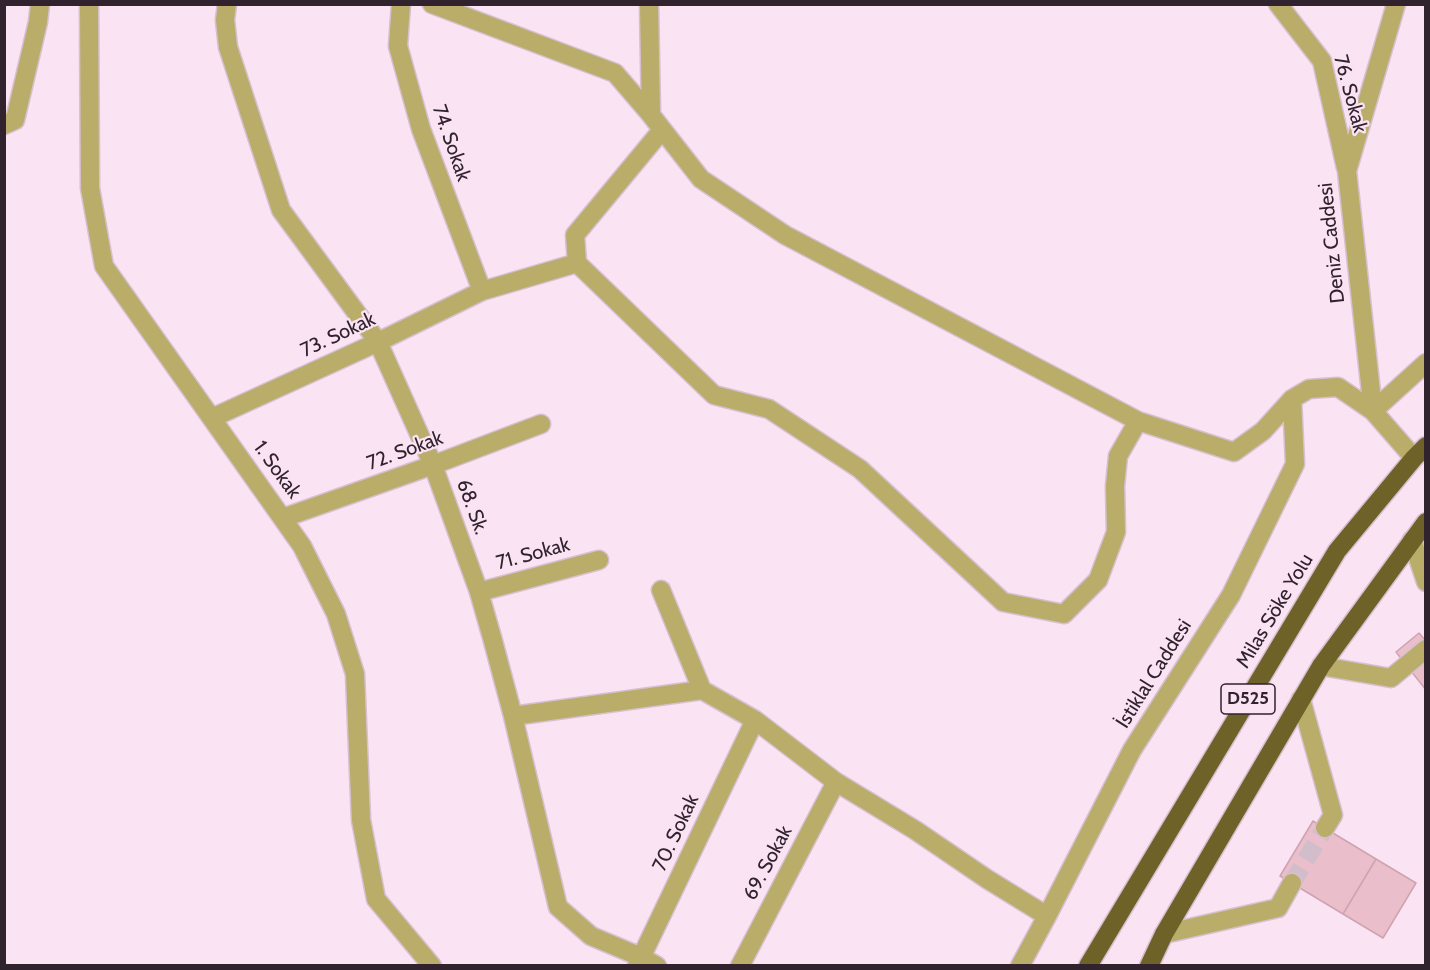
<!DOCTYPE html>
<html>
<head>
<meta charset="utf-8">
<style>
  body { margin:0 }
  #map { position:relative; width:1430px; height:970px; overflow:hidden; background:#fae3f3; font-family:Cabin,sans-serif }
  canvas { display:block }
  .frame { position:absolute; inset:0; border:6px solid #31232d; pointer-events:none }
</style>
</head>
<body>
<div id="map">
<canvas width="1430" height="970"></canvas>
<div class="frame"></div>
</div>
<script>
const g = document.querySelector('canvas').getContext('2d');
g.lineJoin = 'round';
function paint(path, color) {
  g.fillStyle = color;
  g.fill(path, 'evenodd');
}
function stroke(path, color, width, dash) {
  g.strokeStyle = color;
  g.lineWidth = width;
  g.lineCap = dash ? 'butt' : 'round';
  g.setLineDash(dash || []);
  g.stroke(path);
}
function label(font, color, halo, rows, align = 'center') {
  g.font = font + ' Cabin,sans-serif';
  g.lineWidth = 4.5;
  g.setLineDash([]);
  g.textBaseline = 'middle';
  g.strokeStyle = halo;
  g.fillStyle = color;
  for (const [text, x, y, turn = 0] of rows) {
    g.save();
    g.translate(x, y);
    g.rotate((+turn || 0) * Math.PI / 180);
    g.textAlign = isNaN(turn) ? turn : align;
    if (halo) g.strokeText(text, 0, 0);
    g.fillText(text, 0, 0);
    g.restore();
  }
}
const building = new Path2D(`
  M1419 633 1426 641V690L1396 652Z
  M1313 821 1376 859 1343 914 1280 876Z
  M1376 859 1416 883 1383 938 1343 914Z`);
paint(building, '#eabecb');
stroke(building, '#cea3b0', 1.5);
stroke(new Path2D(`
  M1292 883 1325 828`), '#d2bdcb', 18, [18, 9]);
const minor = new Path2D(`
  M89 4 90 188 104 266 302 546 336 614 355 674 361 820 376 899 432 966
  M227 4 225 20 228 47 281 210 378 342 433 465 479 592 493 641 513 716 558 907 591 936 641 957 657 966
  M401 4 398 46 421 129 482 291
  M432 4 615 73 651 115 701 179 785 235 1138 421 1234 452 1263 431 1292 399 1309 389 1338 387 1373 411
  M649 4 651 115
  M1278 4 1322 61 1346 168
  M4 125 15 120 38 22 40 4
  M662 130 575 235 577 263 714 395 769 409 860 469 1003 602 1064 614 1098 580 1116 532 1115 486 1118 456 1138 421
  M1373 411 1347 171 1396 4
  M212 418 378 342 482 291 577 263
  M1414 458 1373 411 1426 363
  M283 518 433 465 541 424
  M1412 540 1426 582
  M661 590 702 690
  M479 592 599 560
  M1321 666 1391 678 1426 649
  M1301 699 1333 815 1325 828
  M513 716 702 690 755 720 836 782 915 830 987 879 1047 916
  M1164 934 1278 908 1292 883
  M637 966 755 720
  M740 966 836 782
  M1020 966 1047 916 1132 750 1231 595 1295 464 1292 399`);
const highway = new Path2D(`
  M1088 966 1337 551 1414 458 1426 446
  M1149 966 1164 934 1321 666 1426 522`);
stroke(minor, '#d6c0cf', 21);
stroke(highway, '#d6c0cf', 21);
stroke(minor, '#baac69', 18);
stroke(highway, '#6e6228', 18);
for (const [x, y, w] of [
  [1248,699,54]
]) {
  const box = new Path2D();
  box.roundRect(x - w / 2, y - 15, w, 30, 4.5);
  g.fillStyle = '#fae3f3';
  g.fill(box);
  stroke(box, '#31232d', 1.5);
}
label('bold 18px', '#31232d', null, [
  ["D525",1248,699]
]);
label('20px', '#31232d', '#fae3f3', [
  ["76. Sokak",1350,94,75],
  ["74. Sokak",451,143,71],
  ["Deniz Caddesi",1332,243,-96],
  ["73. Sokak",338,335,-25],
  ["72. Sokak",405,451,-20],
  ["1. Sokak",277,470,54],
  ["68. Sk.",472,507,70],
  ["71. Sokak",533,554,-15],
  ["Milas Söke Yolu",1275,611,-59],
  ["İstiklal Caddesi",1154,674,-58],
  ["70. Sokak",676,833,-65],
  ["69. Sokak",768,863,-62]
]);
</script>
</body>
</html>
